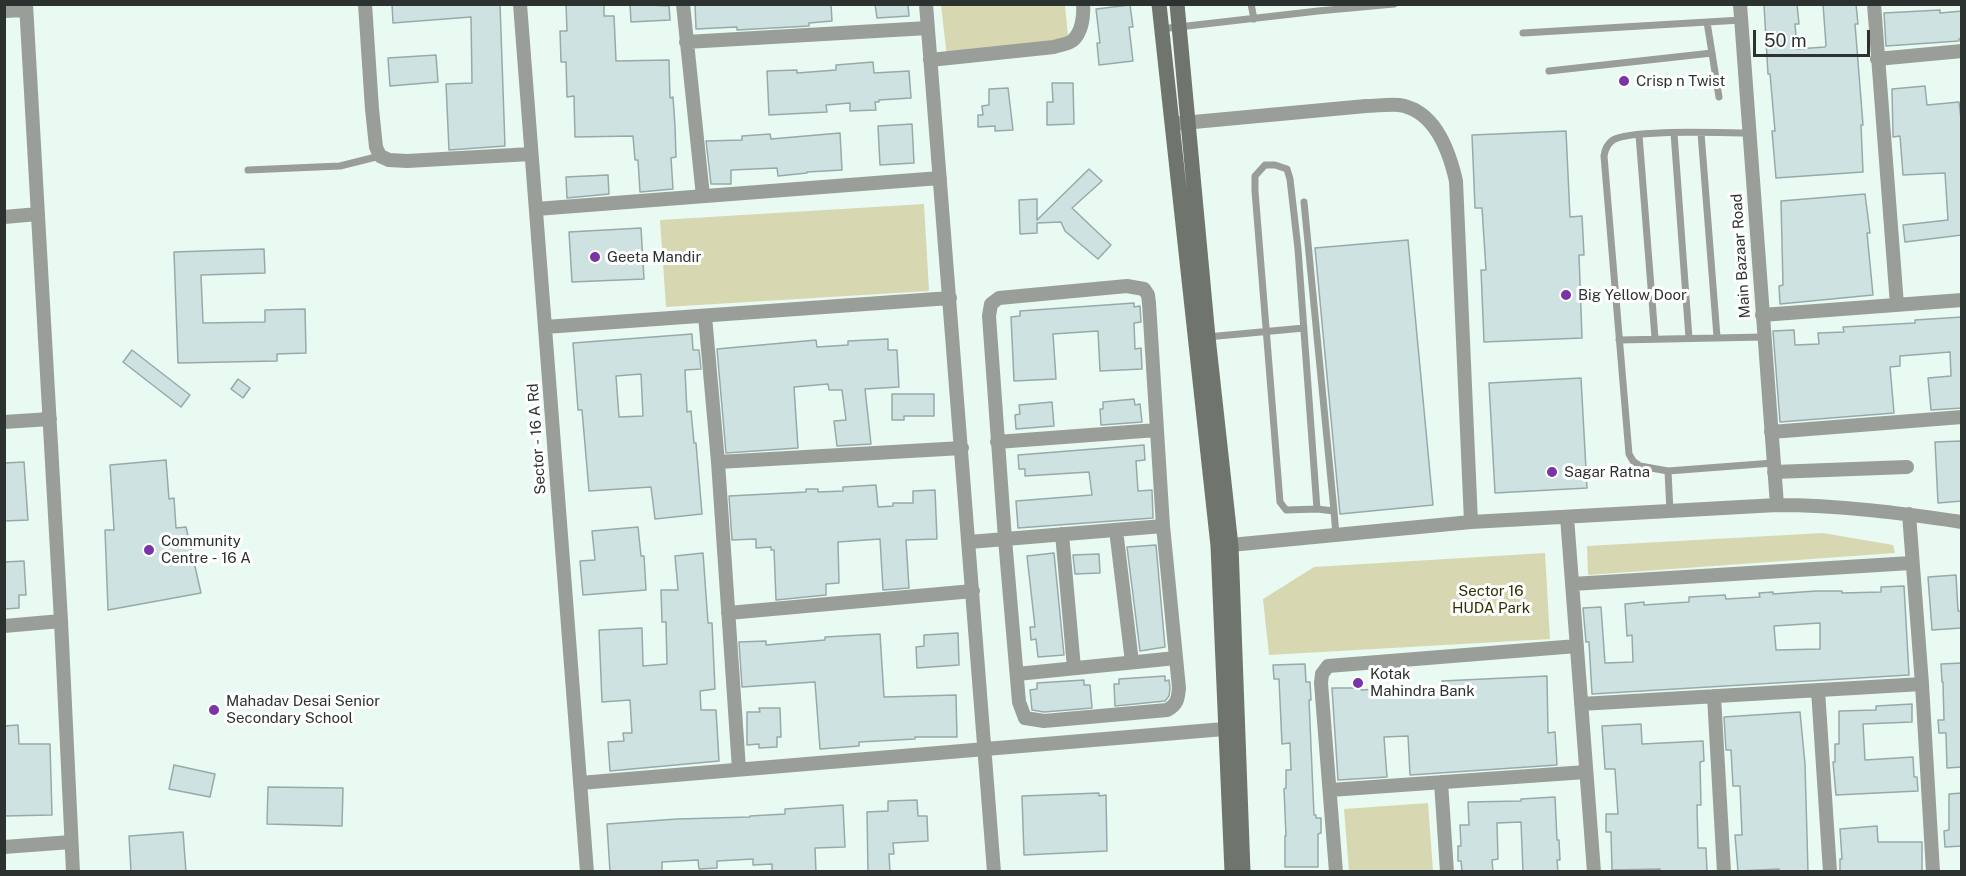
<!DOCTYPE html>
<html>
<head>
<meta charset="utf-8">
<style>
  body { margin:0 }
  #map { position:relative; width:1966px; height:876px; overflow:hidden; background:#e9faf2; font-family:"Public Sans",sans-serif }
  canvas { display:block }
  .frame { position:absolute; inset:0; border:6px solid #2c322f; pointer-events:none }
  .scale { position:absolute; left:1753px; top:30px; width:117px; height:27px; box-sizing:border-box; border:3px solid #2c322f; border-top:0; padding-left:8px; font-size:18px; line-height:21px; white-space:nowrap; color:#2c322f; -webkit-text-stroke:4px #fff; paint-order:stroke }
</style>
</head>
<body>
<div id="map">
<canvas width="1966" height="876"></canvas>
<div class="frame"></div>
<div class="scale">50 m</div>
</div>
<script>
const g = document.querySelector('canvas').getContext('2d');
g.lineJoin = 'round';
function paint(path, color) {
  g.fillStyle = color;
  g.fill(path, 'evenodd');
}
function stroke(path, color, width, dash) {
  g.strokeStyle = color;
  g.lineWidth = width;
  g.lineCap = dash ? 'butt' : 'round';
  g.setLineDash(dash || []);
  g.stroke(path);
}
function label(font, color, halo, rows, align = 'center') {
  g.font = font + ' "Public Sans",sans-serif';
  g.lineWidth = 6;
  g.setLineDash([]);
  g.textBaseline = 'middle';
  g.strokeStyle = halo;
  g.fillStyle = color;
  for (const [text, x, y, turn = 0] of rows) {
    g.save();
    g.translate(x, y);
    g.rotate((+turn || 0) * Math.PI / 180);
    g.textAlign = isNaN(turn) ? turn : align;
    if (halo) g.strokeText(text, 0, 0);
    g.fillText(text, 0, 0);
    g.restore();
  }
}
paint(new Path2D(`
  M941 5H1065L1069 46 947 57Z
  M924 204 929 291 666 307 660 220Z
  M1823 533 1893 545 1895 553 1588 575 1587 546Z
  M1545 553 1550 639 1269 655 1263 599 1314 567Z
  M1428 803 1433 871H1349L1344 809Z`), '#d7d8b1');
const building = new Path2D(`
  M392 4H500L505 146 449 150 446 84 472 83 471 17 393 23Z
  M566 4H604V16H614L616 61 669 60 670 98 673 97 675 126 676 157 671 158 673 189 640 192 638 160H635L633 136 575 137 574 96 567 97 566 62H561L560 31H567Z
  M630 4 669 6 670 20 631 22Z
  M695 4H831L832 21 809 23V26L737 30V27L696 29Z
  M875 4H908L909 16 877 18Z
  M1797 4 1799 24H1795L1797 49 1825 47 1826 45 1823 4H1856L1858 24H1855L1863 125H1861L1863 172 1776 178 1772 131H1775L1770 74H1768L1764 5Z
  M1130 5 1133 27H1129L1133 61 1099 65 1097 43H1100L1096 9Z
  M1940 10V13L1962 11V39H1959V41L1886 46 1884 13Z
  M436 55 438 82 390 86 388 58Z
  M873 62 874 73 909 71 911 98 879 100V102H875L876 110 850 111V103L826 105 827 112 769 115 767 71 797 70V73L836 70V65Z
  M1052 83H1073L1074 124 1047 125V102H1053Z
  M1925 86 1927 105 1959 102 1962 128V235L1905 242 1903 225 1948 220 1945 173 1903 175 1900 136 1893 137 1892 89Z
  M1008 88 1013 130 995 131V126L978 127V115H983L982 106 989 105V89Z
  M912 124 914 163 880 165 878 126Z
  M1566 131 1570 217 1582 216 1584 255H1579L1582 338 1484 342 1481 270H1486L1482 208H1475L1472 135Z
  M840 133 842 170 807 172V173L778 176 777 168 731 170V184H711L706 141 742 140V136L770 134 771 139Z
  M1089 169 1102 181 1072 208 1111 245 1098 259 1065 231 1061 222 1037 223V233L1020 234 1019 200 1037 199V220Z
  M608 175 609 194 567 198 566 177Z
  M1865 194 1870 233H1867L1873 295 1780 304 1779 286 1783 285 1781 201Z
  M641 228 644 279 572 282 569 232Z
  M1408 240 1433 505 1340 514 1315 248Z
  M264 249 265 273 201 275 203 323 265 322V310L305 309 306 353 277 354V361L178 363 174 252Z
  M1134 303V307L1140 306 1141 322 1134 323 1135 349 1141 348 1142 369 1100 371 1098 331 1053 334 1056 379 1014 381 1011 317 1020 316V311Z
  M1962 317V408L1931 410 1928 378 1951 376 1950 352 1900 356V366L1890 367 1894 413 1780 422 1773 331 1794 330 1795 345 1819 344 1818 333 1844 332 1843 327 1915 323V320Z
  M692 334 693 350H699L701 369 685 370 687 412 691 411 694 443H696L702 514 655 519 651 487 589 491 582 410H578L573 343ZM641 374 643 416 619 417 616 376Z
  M888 339V350H897L899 387 865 389 871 444 837 446 834 421 846 420 842 390H829L828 384 794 387 798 448 726 453 717 349 816 340 817 347 848 345V341Z
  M132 350 190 395 181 407 123 362Z
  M1581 378 1587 488 1495 493 1489 383Z
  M238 379 250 388 243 398 231 389Z
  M892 394H934V416H904V420H892Z
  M1134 399 1135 405 1140 404 1142 422 1101 425 1100 409H1103V402Z
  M1052 402 1054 426 1016 429 1015 415 1020 414 1019 405Z
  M1962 441V501L1938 503 1935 442Z
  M1144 445 1145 460 1136 461 1138 491 1152 490 1153 518 1018 528 1016 501 1092 495 1089 472 1025 476V469H1019L1018 455Z
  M166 460 169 499 174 498 176 528 186 527 201 593 108 610 105 530H114L110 465Z
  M24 462 28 520 4 521V463Z
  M876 485 878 507 893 506V503H913V491L935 490 937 539 906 540 909 588 883 590 880 539 838 542 839 583 826 584V595L776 600 774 550H771V547L756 548V539L732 540 729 496 806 492V489H818V492L843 491V487Z
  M638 527 641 556H644L646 590 583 595 580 561 595 560 592 531Z
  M1156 545 1165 647 1140 651 1127 547Z
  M703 553 708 623H712L715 689 700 691 701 710H716L719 761 610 771 608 742 624 741 623 733H632L630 700 602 702 599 630 642 628 643 666 667 664 666 622H662L661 590H678L675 556Z
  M1054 553 1064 655 1038 657 1036 639 1031 640 1030 627H1035L1027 556Z
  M1099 554 1100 573 1075 574 1073 555Z
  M24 561 26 595H19V608L5 609 4 562Z
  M1956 575 1958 611H1962V628L1932 630 1928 577Z
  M1904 586 1909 675 1592 694 1589 642H1586L1583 608 1601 607 1605 663 1633 662 1632 635 1627 636 1625 604 1644 602V605L1689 602V597L1725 595 1726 599 1760 597 1759 593 1773 592V594L1816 591H1842V593L1881 592V587ZM1820 623V649L1776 650 1774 626Z
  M958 633 959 665 917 668 916 647 924 646V635Z
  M880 634 884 697 956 695 957 737H915V739L859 742V746L820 749 815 682 742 687 739 642 766 641V645L825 640V637Z
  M1962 663V767L1947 768 1946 733H1939L1938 720H1944L1943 682H1942L1941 664Z
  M1305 664 1306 682H1310L1311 700H1309L1314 815H1316V818H1321V833L1318 834V867H1285V836H1286L1284 789 1286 788V770H1291L1290 743 1282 744 1279 679H1274L1273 665Z
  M1165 676V681L1169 680 1170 688 1169 696 1165 701 1115 706 1114 684H1119V679Z
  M1547 676 1548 733 1555 732 1557 765 1410 775 1408 736 1384 737 1387 777 1338 780 1332 688H1361V690L1414 687V691H1443L1442 681Z
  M1084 680V685H1090L1092 708 1044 712 1032 710 1030 690 1037 689V683Z
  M1912 704V722L1863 724 1865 760 1913 757 1914 777H1917L1918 791 1836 795 1833 762H1835V744H1839V711L1876 710V706Z
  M759 708H780L781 737H777V747L759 748V744L747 745V712H760Z
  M1800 712 1805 764 1808 872H1779V869L1738 871 1735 835H1742L1740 786H1733L1731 750H1726L1724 717Z
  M1641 724 1642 744 1703 741 1704 761 1700 762 1701 805H1697L1698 848H1706L1707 871 1660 872V869L1612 870 1611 832H1606V814H1618L1615 769H1605L1602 726Z
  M18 725 19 744H50L52 815 4 816V726Z
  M174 765 215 774 210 797 169 789Z
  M268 787 343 788 342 826 267 824Z
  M1099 793V796L1106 795 1107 851 1024 855 1022 796Z
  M1962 793V846L1945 847 1944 831 1949 830V794Z
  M1555 797 1557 840H1559L1560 860H1557L1558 872H1523L1521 822 1497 823 1498 859 1492 860 1493 872H1462L1461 861H1458V846H1461L1460 825H1469L1468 802 1521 801V799Z
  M917 800 918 816H927L928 841 893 843 894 854H889L890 872H868L867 812 888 811V801Z
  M843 805 845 847 815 848 816 872H772V864L753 865V859L717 861V868L699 869 698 860 662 862V872H610L607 824 677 819 750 817V816L785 814V809Z
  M1877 826 1878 842H1922V872H1840V859H1842L1840 829Z
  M183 832 186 872H131L129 836Z`);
paint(building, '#cee2e1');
stroke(building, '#97aaa9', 1.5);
stroke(new Path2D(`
  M1251 4 1254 19
  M1707 22 1719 97
  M1161 29 1318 11 1394 4
  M1523 33 1741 20
  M1549 71 1712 53
  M1674 133 1689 338
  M1701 133 1717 337
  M1748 133C1723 133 1631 129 1613 140 1607 144 1605 149 1604 156L1629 454 1633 461 1640 466 1668 471 1773 463
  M1639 135 1655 338
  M248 170 340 166 380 156
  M1304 202 1334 511
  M1207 337 1304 328
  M1619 340 1764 337
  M1668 471 1670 512
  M1317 509 1286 510 1280 502 1255 191V176L1265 165H1275L1287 169 1290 179 1298 249 1317 509 1334 511 1336 535`), '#9a9e98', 7);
stroke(new Path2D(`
  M26 4 61 621 73 872
  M365 4 372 109 376 147 380 156 389 160 407 161 531 154
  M520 4 587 872
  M683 4 703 196
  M926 4 994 872
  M1740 4 1777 505
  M1874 4 1897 305
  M4 11 26 10
  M686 42 928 28
  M1877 59 1962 51
  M930 60 1054 47C1059 45 1068 44 1072 41 1082 33 1084 16 1083 4
  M1172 124 1366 106C1376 106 1388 104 1399 105 1435 110 1449 150 1456 181L1471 522
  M536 209 940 178
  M4 217 38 214
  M1127 286 1144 289 1148 295 1149 303 1163 526 1179 688C1178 699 1177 705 1167 710L1044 721 1025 718 1019 702 1005 539 989 316 991 304 999 298Z
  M1762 315 1962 300
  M705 316 718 462 739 769
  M545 327 950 298
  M4 422 50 419
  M1771 432 1962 417
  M997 442 1157 430
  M718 462 962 448
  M1774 472 1907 467
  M1909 514 1922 684 1933 872
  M1567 517 1594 872
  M1116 530 1132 662
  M1062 534 1074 668
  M969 542 1163 526
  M1220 546 1471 522 1777 505C1839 505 1900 513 1962 522
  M1572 584 1911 563
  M728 613 973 591
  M4 626 61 621
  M1017 674 1176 658
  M1818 690 1830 872
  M1714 696 1724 872
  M1581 704 1922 684
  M1441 782 1447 872
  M580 783 1236 728
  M1330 790 1586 772
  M4 847 71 842
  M1336 872 1321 683 1322 674 1328 666 1577 646`), '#9a9e98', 14);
stroke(new Path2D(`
  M1159 4 1218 546 1232 872
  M1177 4 1208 337 1231 546 1243 872`), '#6f756c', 15);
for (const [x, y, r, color] of [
  [1624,81,6,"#7934a8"],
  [595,257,6,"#7934a8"],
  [1566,295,6,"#7934a8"],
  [1552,472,6,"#7934a8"],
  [149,550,6,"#7934a8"],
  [1358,683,6,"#7934a8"],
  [214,710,6,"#7934a8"]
]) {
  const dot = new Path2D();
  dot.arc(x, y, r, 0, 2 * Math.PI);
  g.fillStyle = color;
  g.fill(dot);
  stroke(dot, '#fff', 2);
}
label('15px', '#2c322f', '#fff', [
  ["Crisp n Twist",1636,81],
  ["Geeta Mandir",607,257],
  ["Big Yellow Door",1578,295],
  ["Sagar Ratna",1564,472],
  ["Community",161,541],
  ["Centre - 16 A",161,558],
  ["Kotak",1370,674],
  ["Mahindra Bank",1370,691],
  ["Mahadav Desai Senior",226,701],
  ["Secondary School",226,718]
], 'left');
label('15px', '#2c322f', '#fff', [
  ["Main Bazaar Road",1741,256,-94],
  ["Sector - 16 A Rd",537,439,-94]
]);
label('15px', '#302f00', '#fff', [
  ["Sector 16",1491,591],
  ["HUDA Park",1491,608]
]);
</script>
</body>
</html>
